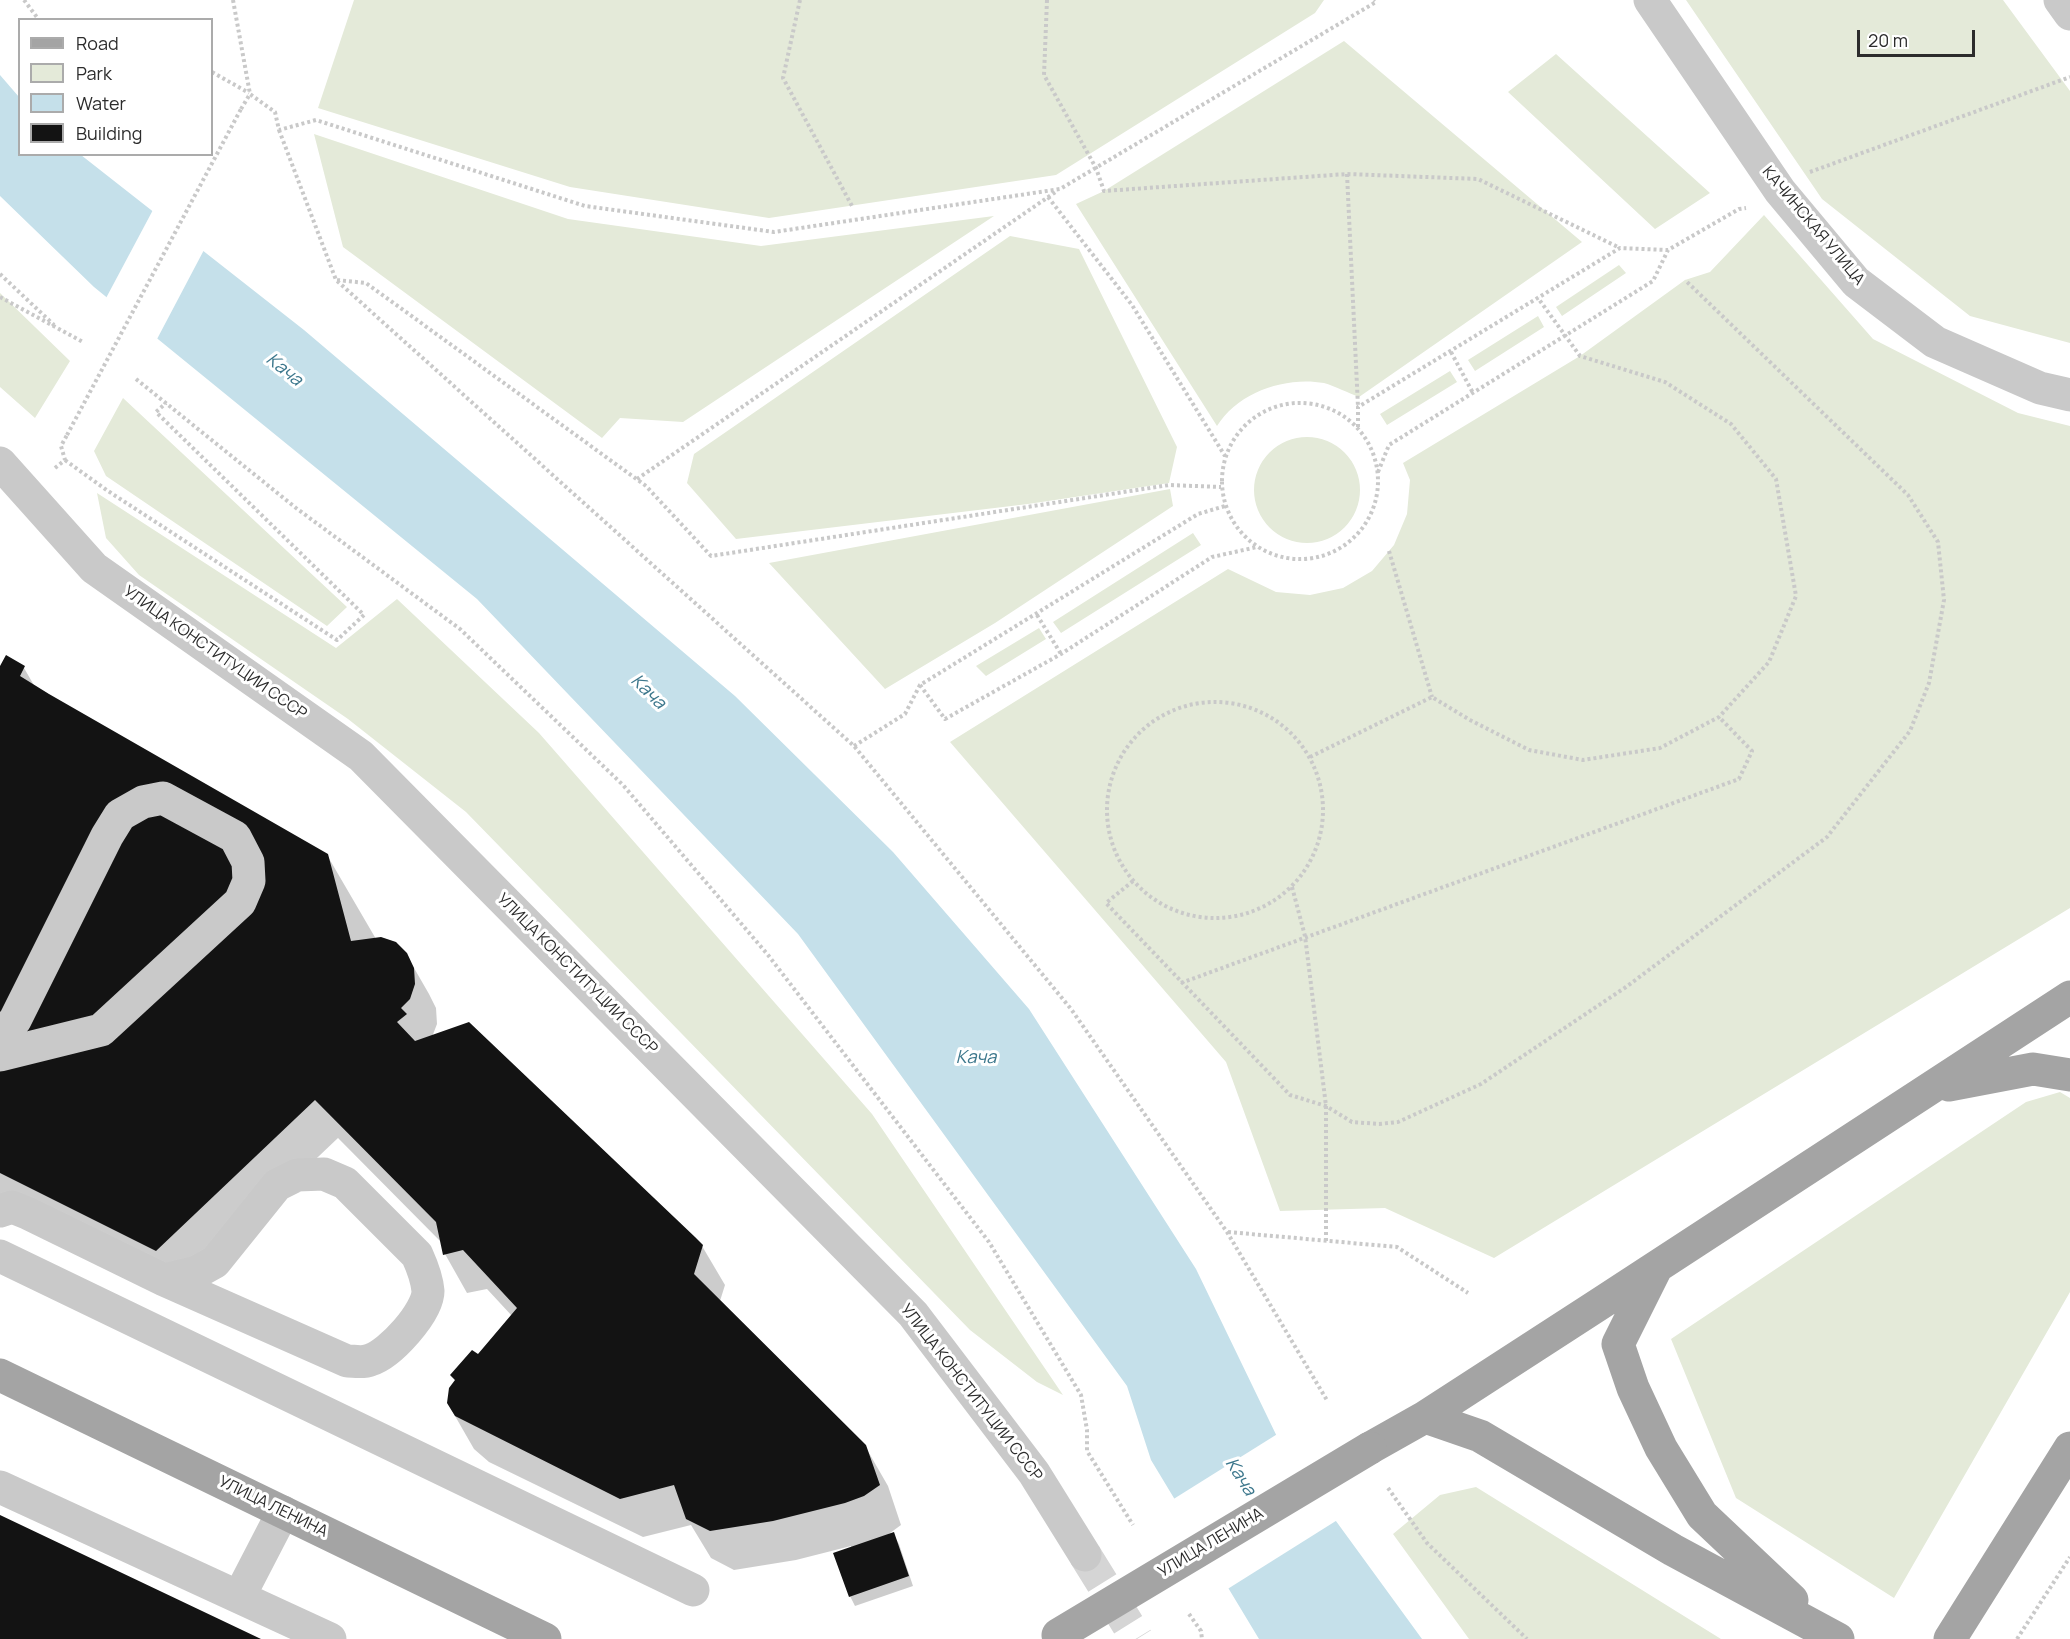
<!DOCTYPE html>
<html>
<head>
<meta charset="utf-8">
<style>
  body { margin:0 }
  #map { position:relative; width:2070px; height:1639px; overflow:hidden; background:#fff; font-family:Manrope,sans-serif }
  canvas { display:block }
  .legend { position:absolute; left:18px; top:18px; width:195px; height:138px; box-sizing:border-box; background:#fff; border:2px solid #ababab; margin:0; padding:8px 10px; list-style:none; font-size:18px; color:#2c2c2c }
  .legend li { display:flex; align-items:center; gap:12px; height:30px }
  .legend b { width:30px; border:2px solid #ababab }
  .scale { position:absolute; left:1857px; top:30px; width:118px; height:27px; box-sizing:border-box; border:3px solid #2c2c2c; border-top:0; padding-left:8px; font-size:18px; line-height:21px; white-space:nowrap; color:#2c2c2c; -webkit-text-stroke:4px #fff; paint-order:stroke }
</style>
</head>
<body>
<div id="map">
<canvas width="2070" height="1639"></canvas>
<ul class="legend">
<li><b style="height:8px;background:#a4a4a4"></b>Road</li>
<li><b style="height:16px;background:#e4ead9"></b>Park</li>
<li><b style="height:16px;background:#c5e0ea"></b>Water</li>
<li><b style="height:16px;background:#131313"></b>Building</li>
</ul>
<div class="scale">20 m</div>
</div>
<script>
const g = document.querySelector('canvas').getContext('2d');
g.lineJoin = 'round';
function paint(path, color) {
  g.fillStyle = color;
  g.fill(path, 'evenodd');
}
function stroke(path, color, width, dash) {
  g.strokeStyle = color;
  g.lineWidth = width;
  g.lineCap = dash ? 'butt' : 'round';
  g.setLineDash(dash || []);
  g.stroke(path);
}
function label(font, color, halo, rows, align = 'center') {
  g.font = font + ' Manrope,sans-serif';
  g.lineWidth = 6;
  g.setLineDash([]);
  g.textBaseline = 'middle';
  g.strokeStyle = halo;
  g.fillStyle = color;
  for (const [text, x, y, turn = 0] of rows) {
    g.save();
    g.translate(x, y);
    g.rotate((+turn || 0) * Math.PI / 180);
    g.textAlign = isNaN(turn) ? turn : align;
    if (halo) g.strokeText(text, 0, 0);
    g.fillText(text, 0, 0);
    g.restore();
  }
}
paint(new Path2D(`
  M354 0H1324L1315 13 1056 175 769 218 570 187 318 108Z
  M1686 0H2003L2070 91V343L1970 316 1822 199Z
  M1344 41 1582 242 1359 397C1348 393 1335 386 1324 383 1286 376 1238 392 1217 426L1076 204 1104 191Z
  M1556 54 1710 193 1655 229 1508 92Z
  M314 134 568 219 761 246 994 216 683 422 620 418 602 438 343 247Z
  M1764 215 1873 339 2018 413 2070 426V908L1494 1258 1385 1208 1280 1211 1226 1062 950 742 1228 569 1276 592 1310 595 1343 588 1372 571 1394 545 1407 514 1410 480 1403 463 1580 356 1685 280 1710 272Z
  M1010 236 1079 249 1177 447 1169 483 1028 504 736 539 687 483 694 454Z
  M1619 265 1626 273 1562 316 1556 307Z
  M0 293 70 361 35 418 0 387Z
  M1538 316 1544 327 1475 371 1468 360Z
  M1450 371 1457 382 1387 425 1380 414Z
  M123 398 347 607 327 626 106 476 94 451Z
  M1254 490a53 53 0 1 1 106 0a53 53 0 1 1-106 0Z
  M1170 489 1173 506 995 623 885 689 769 563Z
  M97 493 336 648 397 599 539 733 872 1114 1063 1395 1037 1382 970 1330 466 812 348 719 139 575 106 538Z
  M1193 533 1201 545 1061 633 1053 622Z
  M1039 628 1046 639 986 676 976 666Z
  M2060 1092 2070 1098V1292L1894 1598 1736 1498 1671 1339 2026 1102Z
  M1476 1487 1721 1639H1469L1393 1534 1440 1495Z`), '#e4ead9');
paint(new Path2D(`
  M0 75 19 97 20 154 81 155 304 330 735 696 893 852 1029 1009 1196 1269 1282 1447 1422 1639H1259L1151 1460 1127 1386 798 934 477 599 94 287 0 196Z`), '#c5e0ea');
paint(new Path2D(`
  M154 208 205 248 156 341 105 300Z
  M1279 1433 1285 1446 1339 1519 1226 1590 1172 1500Z`), '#fff');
paint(new Path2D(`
  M24 668 35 687 327 855 376 939 406 954 429 994 436 1008 437 1024 432 1037 702 1246 725 1285 720 1301 865 1446 888 1486 901 1525 886 1536 893 1534 899 1544 913 1586 855 1606 850 1596 851 1546 796 1560 734 1570 711 1558 691 1525 643 1537 489 1462 474 1449 451 1409 448 1396 456 1382 452 1375 478 1357 512 1316 487 1289 467 1293 445 1254 442 1243 338 1138 179 1289 24 1212 0 1222V669Z`), '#0003');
paint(new Path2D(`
  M6 655 25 666 20 676 49 694 328 854 351 941 381 937 396 942 407 953 414 968 415 984 410 999 401 1008 407 1014 397 1022 415 1041 469 1022 695 1237 703 1245 694 1274 866 1445 880 1485 864 1496 845 1503 773 1521 710 1531 686 1519 674 1485 620 1499 455 1416 447 1403 449 1388 455 1380 450 1375 472 1350 478 1354 517 1308 463 1250 443 1255 436 1222 315 1100 156 1251 0 1173V666Z
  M0 1515 261 1639H0Z
  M894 1532 909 1576 849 1597 833 1553Z`), '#131313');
stroke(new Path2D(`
  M1085 1555 1137 1639`), '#d5d5d5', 33, [33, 16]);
stroke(new Path2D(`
  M24 0 39 20
  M233 0 250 94
  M800 0 783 78 852 206
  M1047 0 1044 75 1096 168 1104 191 1347 174 1478 179 1620 248
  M212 72 249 93
  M241 109 250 94 275 112 279 130 316 120 585 206 774 232 1060 189 1376 2 1374 0
  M279 130 336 280 854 746 1071 1009 1227 1232 1328 1402
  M1810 172 2070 77
  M1347 174 1358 407
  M1048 197 1132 305 1225 456
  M0 274 54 325
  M337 280 366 283 646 486 711 556 1169 485 1221 487
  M0 297 83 342
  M1451 352 1473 393
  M136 379 296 508 460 629 623 785 768 955 989 1242 1081 1395 1087 1430V1451L1133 1525
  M1222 481a78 78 0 1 1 156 0a78 78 0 1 1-156 0Z
  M1358 427V407L1620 248 1668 250 1739 209 1746 208
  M65 460 108 491 337 640 364 615 156 412 166 403
  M55 468 65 460 61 446 67 435
  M1378 472 1389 445 1653 281 1668 250
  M637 479 1057 191
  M1389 551 1432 697
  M1037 615 1061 654
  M920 685 945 719 1061 654 1212 557 1257 547
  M1107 810a108 108 0 1 1 216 0a108 108 0 1 1-216 0Z
  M854 746 905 714 920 685 1198 514 1225 506
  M1310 757 1432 697 1470 720 1529 750 1583 760 1660 748 1719 717 1769 662 1796 596 1776 479 1731 424 1665 382 1580 356 1538 298
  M1133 881 1106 903 1290 1095 1326 1106 1352 1122 1379 1124 1398 1122 1481 1084 1626 987 1827 837 1910 731 1929 683 1944 600 1938 542 1908 495 1685 280
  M1292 887 1305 936 1326 1106V1241
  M1181 983 1739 779 1752 751 1719 717
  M1228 1232 1397 1247 1468 1293
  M1388 1488 1427 1543 1527 1639
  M1189 1614 1201 1631 1202 1639
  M2017 1639 2070 1557`), '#c9c9c9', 4, [3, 3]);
stroke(new Path2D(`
  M1650 0 1780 191 1856 282 1935 342 2040 388 2070 395
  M2060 0 2070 14
  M0 463 94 568 361 756 913 1314 1034 1473 1085 1555
  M0 1036 15 1020 107 836 120 815 143 802 163 798 235 837 248 862 249 881 240 902 101 1030 0 1055
  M0 1211 12 1207 27 1213 164 1280 347 1361C354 1361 363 1363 370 1360 390 1354 428 1312 428 1291 427 1279 422 1266 417 1255L345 1183 324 1174 297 1175 277 1185 215 1262 197 1272 164 1280
  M0 1256 693 1590
  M0 1487 330 1639
  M239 1597 283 1512`), '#c9c9c9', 33);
stroke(new Path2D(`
  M1949 1085 2033 1069 2070 1075
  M1655 1270 1618 1344 1633 1388 1661 1448 1702 1515 1792 1600
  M0 1375 545 1639
  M1425 1417 1480 1436 1673 1550 1838 1639
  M1370 1448 1425 1417 1598 1305 2070 997
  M1950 1639 2070 1448`), '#a4a4a4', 33);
stroke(new Path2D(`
  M67 435 241 109`), '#c9c9c9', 4, [3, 3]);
stroke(new Path2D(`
  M1058 1635 1370 1448`), '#a4a4a4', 33);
label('16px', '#2c2c2c', '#fff', [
  ["КАЧИНСКАЯ УЛИЦА",1813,226,50],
  ["УЛИЦА КОНСТИТУЦИИ СССР",215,653,35],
  ["УЛИЦА КОНСТИТУЦИИ СССР",577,974,45],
  ["УЛИЦА КОНСТИТУЦИИ СССР",971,1393,52],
  ["УЛИЦА ЛЕНИНА",273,1507,26],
  ["УЛИЦА ЛЕНИНА",1211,1543,-31]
]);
label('italic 18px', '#3c778c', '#fff', [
  ["Кача",284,370,39],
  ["Кача",648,692,44],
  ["Кача",976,1058],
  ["Кача",1240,1477,58]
]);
</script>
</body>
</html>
